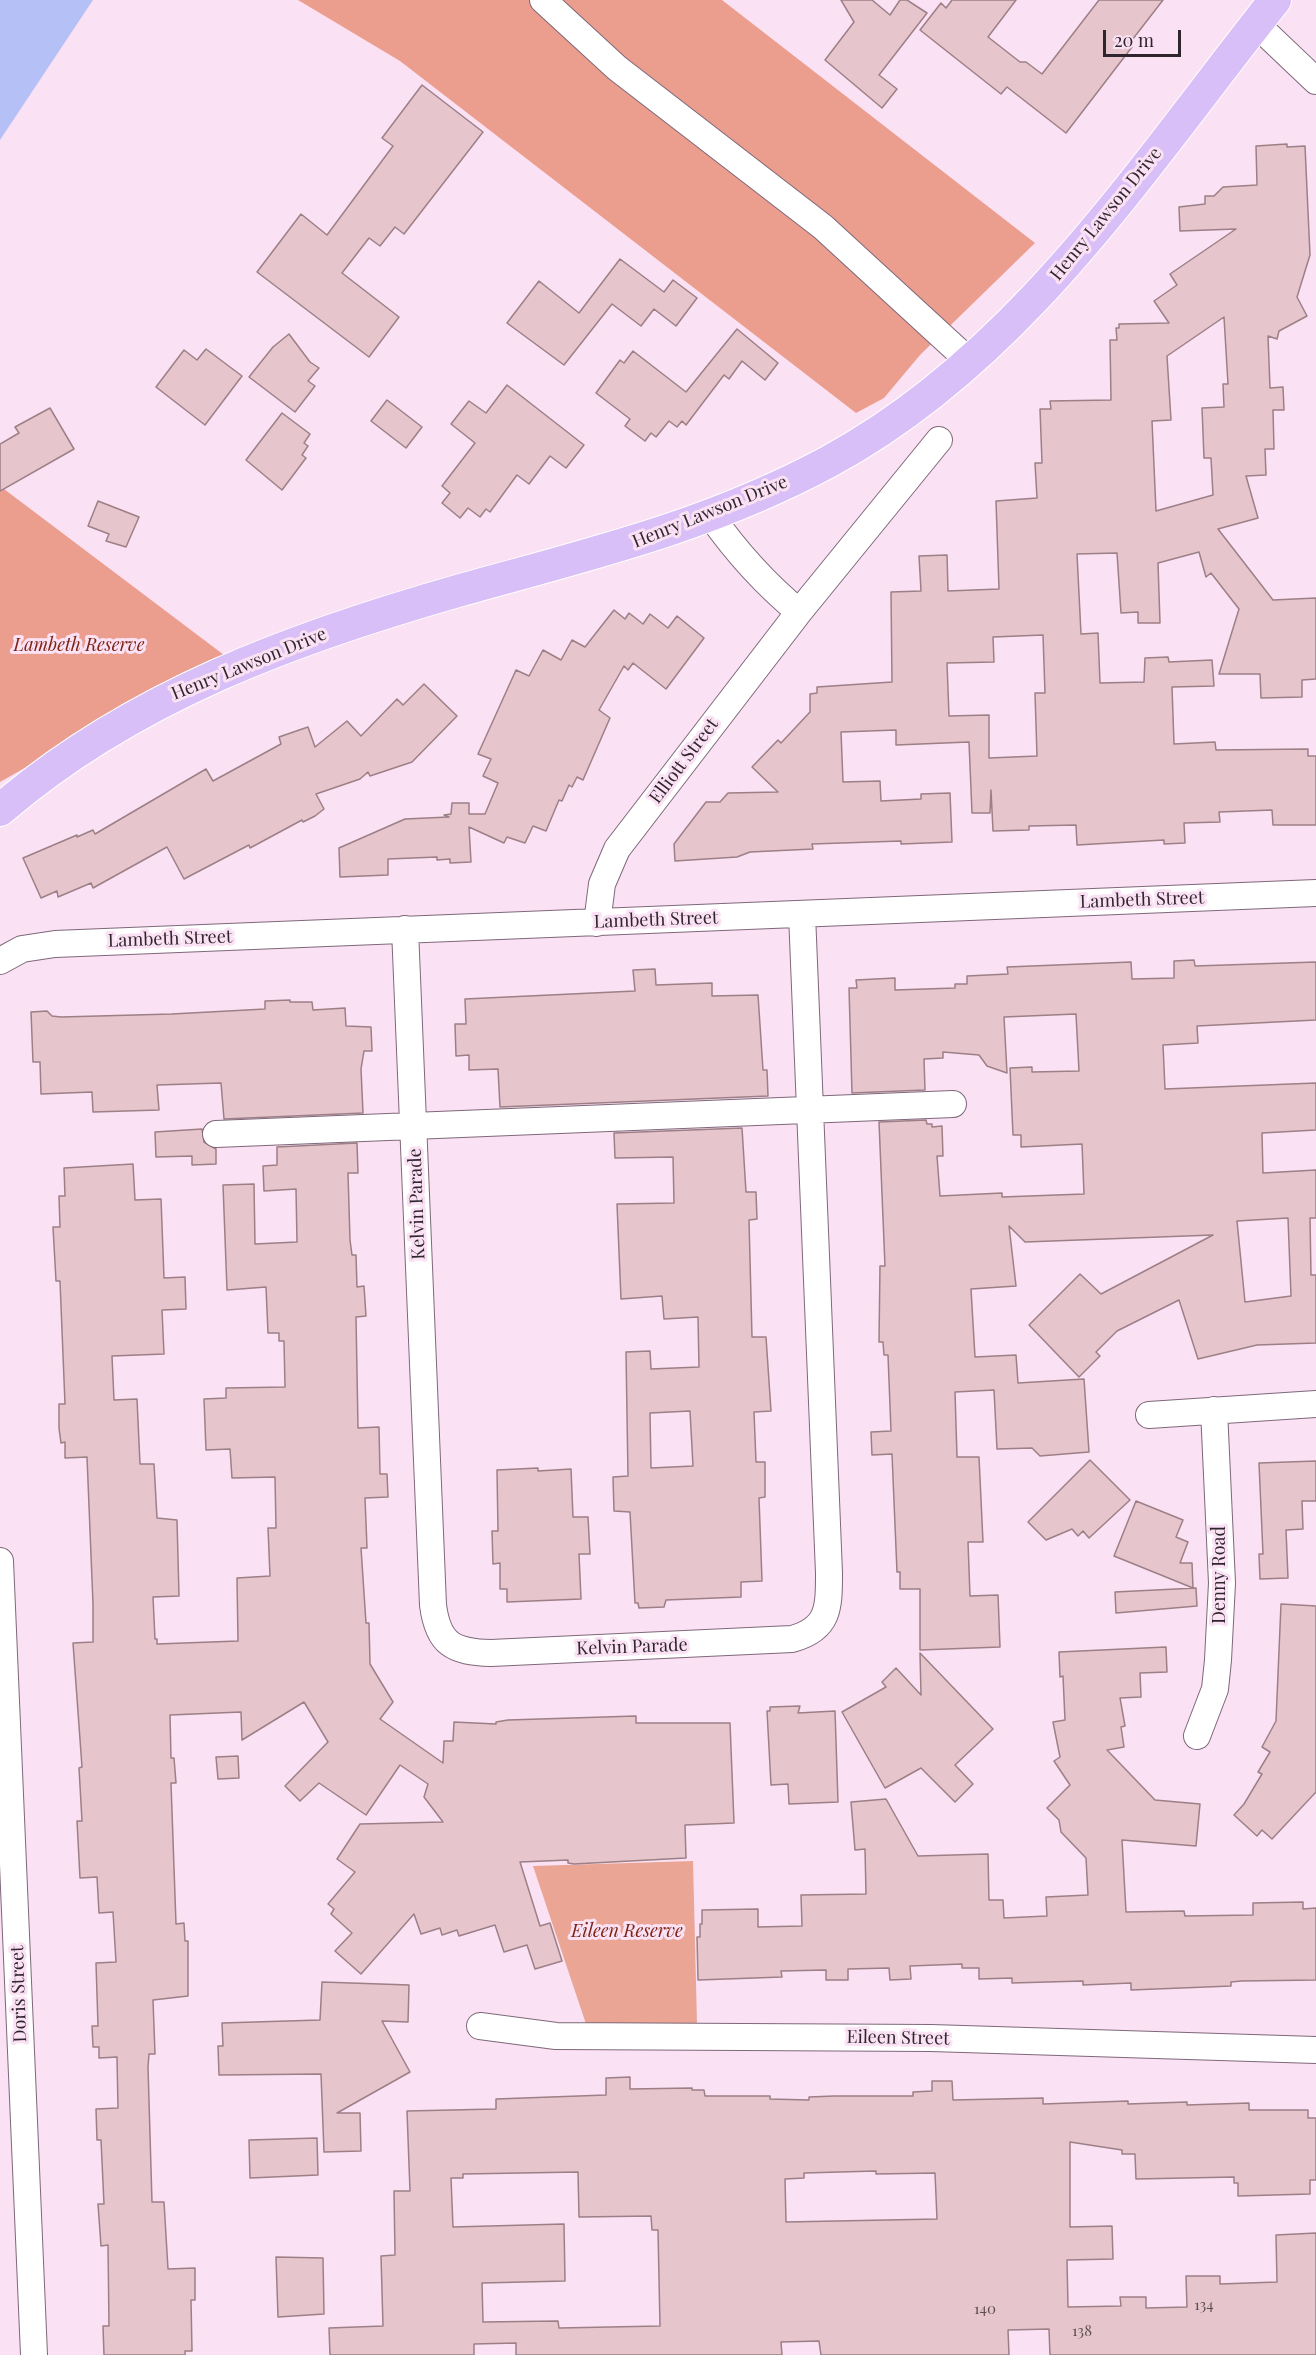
<!DOCTYPE html>
<html>
<head>
<meta charset="utf-8">
<style>
  body { margin:0 }
  #map { position:relative; width:1316px; height:2355px; overflow:hidden; background:#fae1f4; font-family:"Playfair Display",serif }
  canvas { display:block }
  .scale { position:absolute; left:1103px; top:30px; width:78px; height:27px; box-sizing:border-box; border:3px solid #2f262d; border-top:0; padding-left:8px; font-size:18px; line-height:21px; white-space:nowrap; color:#2f262d; -webkit-text-stroke:4px #fae1f4; paint-order:stroke }
</style>
</head>
<body>
<div id="map">
<canvas width="1316" height="2355"></canvas>
<div class="scale">20 m</div>
</div>
<script>
const g = document.querySelector('canvas').getContext('2d');
g.lineJoin = 'round';
function paint(path, color) {
  g.fillStyle = color;
  g.fill(path, 'evenodd');
}
function stroke(path, color, width, dash) {
  g.strokeStyle = color;
  g.lineWidth = width;
  g.lineCap = dash ? 'butt' : 'round';
  g.setLineDash(dash || []);
  g.stroke(path);
}
function label(font, color, halo, rows, align = 'center') {
  g.font = font + ' "Playfair Display",serif';
  g.lineWidth = 6;
  g.setLineDash([]);
  g.textBaseline = 'middle';
  g.strokeStyle = halo;
  g.fillStyle = color;
  for (const [text, x, y, turn = 0] of rows) {
    g.save();
    g.translate(x, y);
    g.rotate((+turn || 0) * Math.PI / 180);
    g.textAlign = isNaN(turn) ? turn : align;
    if (halo) g.strokeText(text, 0, 0);
    g.fillText(text, 0, 0);
    g.restore();
  }
}
paint(new Path2D(`
  M693 1861 697 2024H586L533 1866Z`), '#eba595');
paint(new Path2D(`
  M298 0H722L1035 243 920 355 884 398 856 413 400 61Z
  M0 486 224 655 0 782Z`), '#ec9e8e');
paint(new Path2D(`
  M0 0H93L0 140Z`), '#b5c0f6');
const building = new Path2D(`
  M841 0H872L890 15 900 0H907L927 13 879 75 897 89 882 108 825 60 854 22Z
  M952 0H1016L988 37 1020 62H1026L1042 74 1099 0H1163L1129 44 1132 47 1066 133 1007 87 1001 94 920 30 941 3 946 8Z
  M422 85 483 132 404 234 395 227 380 246 369 238 342 273 399 317 369 357 257 272 301 214 327 235 393 146 382 138Z
  M1287 144V147L1305 146 1310 255 1297 297 1307 316 1279 331 1277 339 1268 336 1270 388 1283 387 1284 410H1273L1274 449H1265L1266 475 1246 476 1258 518 1218 529 1273 600 1316 598V679L1302 680V697L1261 698 1260 674H1219L1239 609 1211 573 1206 577 1199 552 1158 563 1160 623H1138V612L1121 613 1117 553 1077 554 1081 634 1098 633 1100 683 1144 682 1145 658 1168 657 1169 662 1212 660 1214 686 1172 687 1174 744 1215 742 1216 750 1308 749V756H1316V825H1273L1272 810 1219 812 1220 822 1184 823 1185 843 1164 844V840L1077 845 1076 825 1029 826V830L993 831 991 790 990 813H972L969 742 896 745V730L841 732 843 782 880 781 881 801 921 799V794L950 793 952 842 901 844V841L812 844 813 849 750 852 737 857 675 861 674 844 706 802H720L728 793 778 792 752 767 778 740 781 743 810 712V694L817 693V687L892 682 891 592 921 591 919 556 947 555 948 591 999 589 996 501 1037 498 1035 463H1042L1040 409H1051L1050 401 1111 400 1110 340H1117L1116 328H1119V324L1169 323 1154 301 1177 285 1170 274 1236 229 1180 231 1179 207 1205 204V196H1214L1223 187 1257 185 1256 146ZM1224 317 1228 384H1223L1224 407 1202 408 1204 458H1211L1213 495 1156 511 1152 421 1171 420 1167 356ZM1043 635 1045 693H1035L1037 756 989 758V715L949 716 947 663 994 662 993 637Z
  M620 259 664 292 673 280 697 298 676 326 654 309 641 326 612 304 564 365 507 323 539 281 579 313Z
  M737 329 778 363 765 380 742 361 729 379 724 375 686 425 682 421 677 427 669 421 656 437 651 433 645 441 625 426 630 419 596 393 620 360 624 363 633 351 686 392Z
  M289 334 310 362 319 368 308 381 315 386 295 412 249 377 273 347Z
  M206 349 242 376 205 425 156 387 184 350 197 360Z
  M507 385 584 445 566 468 550 456 529 484 517 475 490 512 486 509 480 517 468 508 460 518 442 503 450 493 442 486 475 443 451 424 469 401 486 413Z
  M387 400 422 427 406 448 371 421Z
  M50 408 74 449 0 491V444L19 433 15 427Z
  M282 413 310 434 304 443 308 446 302 455 306 458 282 490 246 460Z
  M98 501 139 517 126 547 106 541 109 534 88 526Z
  M614 610 625 619 629 613 643 624 650 614 668 628 677 616 704 638 666 689 633 663 628 670 624 666 599 710 610 718 583 780 577 777 572 787 569 785 562 801 559 800 546 831 533 826 525 843 507 837 504 843 469 827 471 862 450 863V859L437 860V857L388 859V875L340 877 339 848 405 819 449 817 444 815 451 814 452 803H469V814H485L498 783 483 776 491 759 478 754 516 670 529 676 543 650 561 660 572 640 585 647Z
  M424 684 457 716 412 762 370 776 368 772 360 779 316 794 324 809 315 816 303 822 302 820 250 848 249 845 184 879 167 847 93 888 91 883 58 897 57 891 41 898 23 858 77 835V837L93 830 95 834 206 769 213 781 281 744 279 737 308 727 315 747 347 721 361 736 397 699 403 705Z
  M1194 960 1195 966 1316 962V1020L1197 1026 1198 1043 1163 1045 1165 1089 1316 1083V1130L1262 1133 1263 1173 1316 1170V1218H1310L1311 1275H1316V1343L1257 1345 1198 1359 1179 1300 1117 1331 1096 1352 1100 1356 1079 1377 1029 1325 1080 1274 1101 1294 1213 1235 1025 1242 1009 1226 1016 1286 971 1289 975 1357 1016 1355 1018 1383 1084 1379 1089 1452 1040 1456 1032 1448 997 1449 994 1390 955 1392 957 1457H979L983 1542H968L970 1596 998 1595 1000 1647 920 1650V1589H900V1572H897L892 1454 872 1455 871 1432 891 1431 888 1355H884L883 1342H879L880 1266H885L879 1122 926 1120 927 1124H932V1127L942 1126 943 1156H937L940 1196 1002 1193V1197L1084 1194 1082 1144 1021 1147V1135H1013L1010 1068 1032 1067V1072L1079 1071 1076 1014 1004 1017 1007 1073 987 1066 979 1055 943 1052V1058L924 1059 925 1090 852 1093 849 988H857L856 980 895 978V990L955 988V984H967V976L1008 974 1007 967 1131 962 1132 979 1174 978V961ZM1288 1218 1291 1296 1245 1302 1237 1221Z
  M655 969 656 985 712 983V996L758 995 763 1070H767L768 1096 500 1107 498 1069 469 1070V1055L456 1056 455 1024H466L465 999 635 991 633 970Z
  M290 1000V1002H312L313 1010 345 1008 346 1026 371 1027 372 1051H364L361 1069 363 1113 224 1119 221 1083 157 1085 159 1110 93 1112 92 1092 41 1094 40 1062H33L31 1012 47 1011 52 1016 61 1017 172 1014 265 1009V1001Z
  M742 1128 746 1192H756L757 1219 749 1220 752 1337H766L771 1411 754 1412 756 1462H765V1497L759 1498 762 1581 741 1582V1597L666 1600 664 1607 639 1608 638 1603H635L630 1512 614 1511 613 1477 628 1476 626 1352 650 1351 651 1369 699 1367 698 1317 664 1319 662 1296 621 1299 617 1204 674 1203 673 1157 615 1158 614 1133ZM690 1411 693 1466 651 1468 650 1413Z
  M202 1129 204 1142 216 1149V1164L192 1165V1156L156 1157 155 1132Z
  M357 1143 358 1173H348L350 1240 352 1255H356L357 1287 364 1286 366 1316 356 1317 358 1428 379 1427 380 1474H387L388 1497 365 1498 367 1548H361L366 1623H369L370 1664 393 1702 380 1719 443 1763 444 1741H453L454 1722 496 1724V1722L508 1720 636 1716V1723H730L734 1823 685 1825 686 1858 574 1864 568 1863V1860L520 1862 540 1926 550 1923 562 1961 535 1969 527 1945 504 1952 495 1925 459 1936 457 1930 442 1935 440 1928 421 1934 414 1914 361 1974 335 1951 352 1933 331 1914 334 1909 328 1904 355 1872 337 1859 360 1824 443 1822 424 1797 428 1784 400 1765 366 1815 319 1783 300 1801 285 1786 328 1742 304 1702 242 1740 241 1712 170 1715 171 1758H174L176 1783H171L176 1924 184 1923 185 1941H188V1996L153 2000 155 2054H149L148 2067 152 2202H164L168 2269 195 2268V2300H191L192 2351H185V2355H104L103 2326H109L108 2245 101 2246 98 2204H104L101 2140H97L96 2109 118 2108 117 2057 99 2058V2047H93L92 2026H98L96 1963 116 1962 113 1912 99 1913 97 1877 80 1878 77 1821H82L79 1768 82 1767 73 1643 93 1642V1604L87 1457 65 1458V1442L61 1443 59 1428V1404H65L60 1281H56L53 1227H60L59 1196H65L64 1168 133 1164 135 1200 161 1199 164 1278 185 1277 186 1309 162 1310 164 1354 112 1356 114 1400 137 1399 140 1464H154L157 1518 177 1520 179 1596 153 1597 155 1639H157V1644L238 1641 237 1578 270 1576 268 1528H276L275 1477 232 1478 230 1449 206 1450 204 1399 226 1398V1388L285 1387 284 1341H279V1333H268L266 1287 227 1290 223 1185 254 1184 255 1244 297 1242 296 1189 264 1191 263 1166 277 1165V1147Z
  M1090 1460 1130 1500 1089 1538 1083 1531 1078 1536 1072 1529 1046 1540 1028 1522Z
  M1316 1461V1501H1302L1303 1529 1286 1530 1288 1578 1260 1579 1259 1554H1263L1259 1463Z
  M538 1468V1471L571 1469 573 1517H588L590 1554H579L581 1599 507 1602V1589H500V1563L493 1564 492 1531H498L497 1470Z
  M1136 1501 1183 1520 1176 1537 1188 1542 1180 1563H1192L1193 1588 1114 1556Z
  M1196 1588 1197 1606 1116 1613 1115 1592Z
  M1281 1604 1316 1606V1792L1272 1839 1262 1830 1257 1836 1234 1815 1244 1804 1262 1774 1258 1772 1270 1752 1262 1747 1276 1721Z
  M1166 1647 1167 1672 1140 1673 1141 1697 1120 1698 1125 1726 1121 1727 1124 1747 1107 1750 1155 1800 1200 1804 1196 1846 1122 1840 1126 1912 1184 1911 1185 1916 1253 1915V1903L1303 1902V1909L1316 1908V1980L1241 1981 1231 1982V1986L1131 1990V1983L1083 1985V1981L1012 1983V1978L979 1979V1968H962V1964L910 1966 911 1979 890 1980 889 1968 848 1969V1980H826V1970L781 1971 782 1977 698 1980 697 1937H700V1924H702V1910L758 1909V1927L802 1926 801 1895 866 1894 865 1849 855 1850 851 1802 886 1799 918 1856 988 1854 989 1900H1003L1004 1918 1047 1916 1046 1897 1088 1895 1086 1858 1061 1832 1059 1820 1047 1808 1070 1785 1054 1761 1060 1757 1053 1722 1065 1720 1063 1676 1060 1677 1059 1652Z
  M920 1653 993 1729 955 1765 973 1784 955 1802 921 1768 885 1788 842 1712 886 1687 882 1682 896 1668 921 1695Z
  M800 1706 798 1713 835 1711 838 1802 789 1804 788 1784 771 1785 767 1711H770V1707Z
  M238 1756 239 1778 218 1779 216 1757Z
  M322 1982 409 1985 408 2022 382 2021 410 2072 337 2113H360L361 2151 324 2152 321 2074 219 2075 218 2046H223L222 2023 320 2020Z
  M630 2077V2089L692 2088V2090H704L705 2096H770V2099L809 2100V2097L834 2096H913V2092L932 2091V2081H952L953 2100 1043 2098V2104L1128 2101V2104L1187 2102V2105L1249 2103V2110H1308V2118H1316V2180H1310V2194L1238 2196V2183H1234V2177L1136 2179 1135 2154H1122V2150L1070 2142V2227L1112 2226 1113 2259 1067 2260 1068 2307 1121 2306 1120 2297H1146V2308L1187 2307 1186 2276H1220V2284L1277 2282 1276 2235 1316 2233V2355H1050L1049 2329 1008 2330 1009 2355H821L819 2341 781 2342 782 2355H516V2343L474 2344V2355H330L329 2328 383 2326 381 2256 395 2255 394 2191H410L407 2111 496 2109V2099L606 2095V2078ZM876 2171V2174L935 2173 937 2219 786 2222 785 2179 804 2178V2173ZM578 2172 579 2217 651 2216 652 2230H658L660 2326 559 2328 558 2321 483 2322 482 2283 565 2281 564 2224 453 2227 451 2178H463V2174Z
  M317 2138 318 2175 250 2178 249 2140Z
  M276 2257 323 2258 324 2314 278 2317Z`);
paint(building, '#e6c6cc');
stroke(building, '#9d7f86', 1.5);
const minor = new Path2D(`
  M543 0 617 68 823 227 969 361
  M1256 24 1316 81
  M711 516C737 553 764 583 799 612
  M597 923 602 884 617 849 799 612 939 440
  M405 929 433 1605C438 1644 453 1652 491 1653L792 1639C829 1629 829 1608 829 1573L802 914
  M0 961 22 949 55 944 1316 893
  M216 1134 953 1104
  M1149 1415 1316 1404
  M0 1561 34 2355
  M1197 1736 1215 1689 1218 1660 1222 1583 1214 1410
  M480 2026 556 2036 931 2038 1316 2050`);
const major = new Path2D(`
  M0 810C132 696 296 637 461 590 590 554 709 526 828 462 1021 358 1142 167 1275 0`);
stroke(minor, '#7e6879', 28);
stroke(major, '#fff', 34);
stroke(minor, '#fff', 26);
stroke(major, '#d9bff7', 32);
label('15px', '#5d4e55', null, [
  ["134",1204,2305],
  ["140",985,2309],
  ["138",1082,2331]
]);
label('18px', '#2f262d', '#fae1f4', [
  ["Henry Lawson Drive",1106,214,-51],
  ["Henry Lawson Drive",710,512,-22],
  ["Henry Lawson Drive",249,664,-22],
  ["Elliott Street",684,761,-53],
  ["Lambeth Street",1142,900,-2],
  ["Lambeth Street",656,920,-2],
  ["Lambeth Street",170,939,-2],
  ["Kelvin Parade",417,1204,-92],
  ["Denny Road",1219,1575,-90],
  ["Kelvin Parade",632,1647,-2],
  ["Doris Street",19,1994,-92],
  ["Eileen Street",898,2038,1]
]);
label('italic 18px', '#7d2312', '#fae1f4', [
  ["Lambeth Reserve",79,645],
  ["Eileen Reserve",627,1931]
]);
</script>
</body>
</html>
